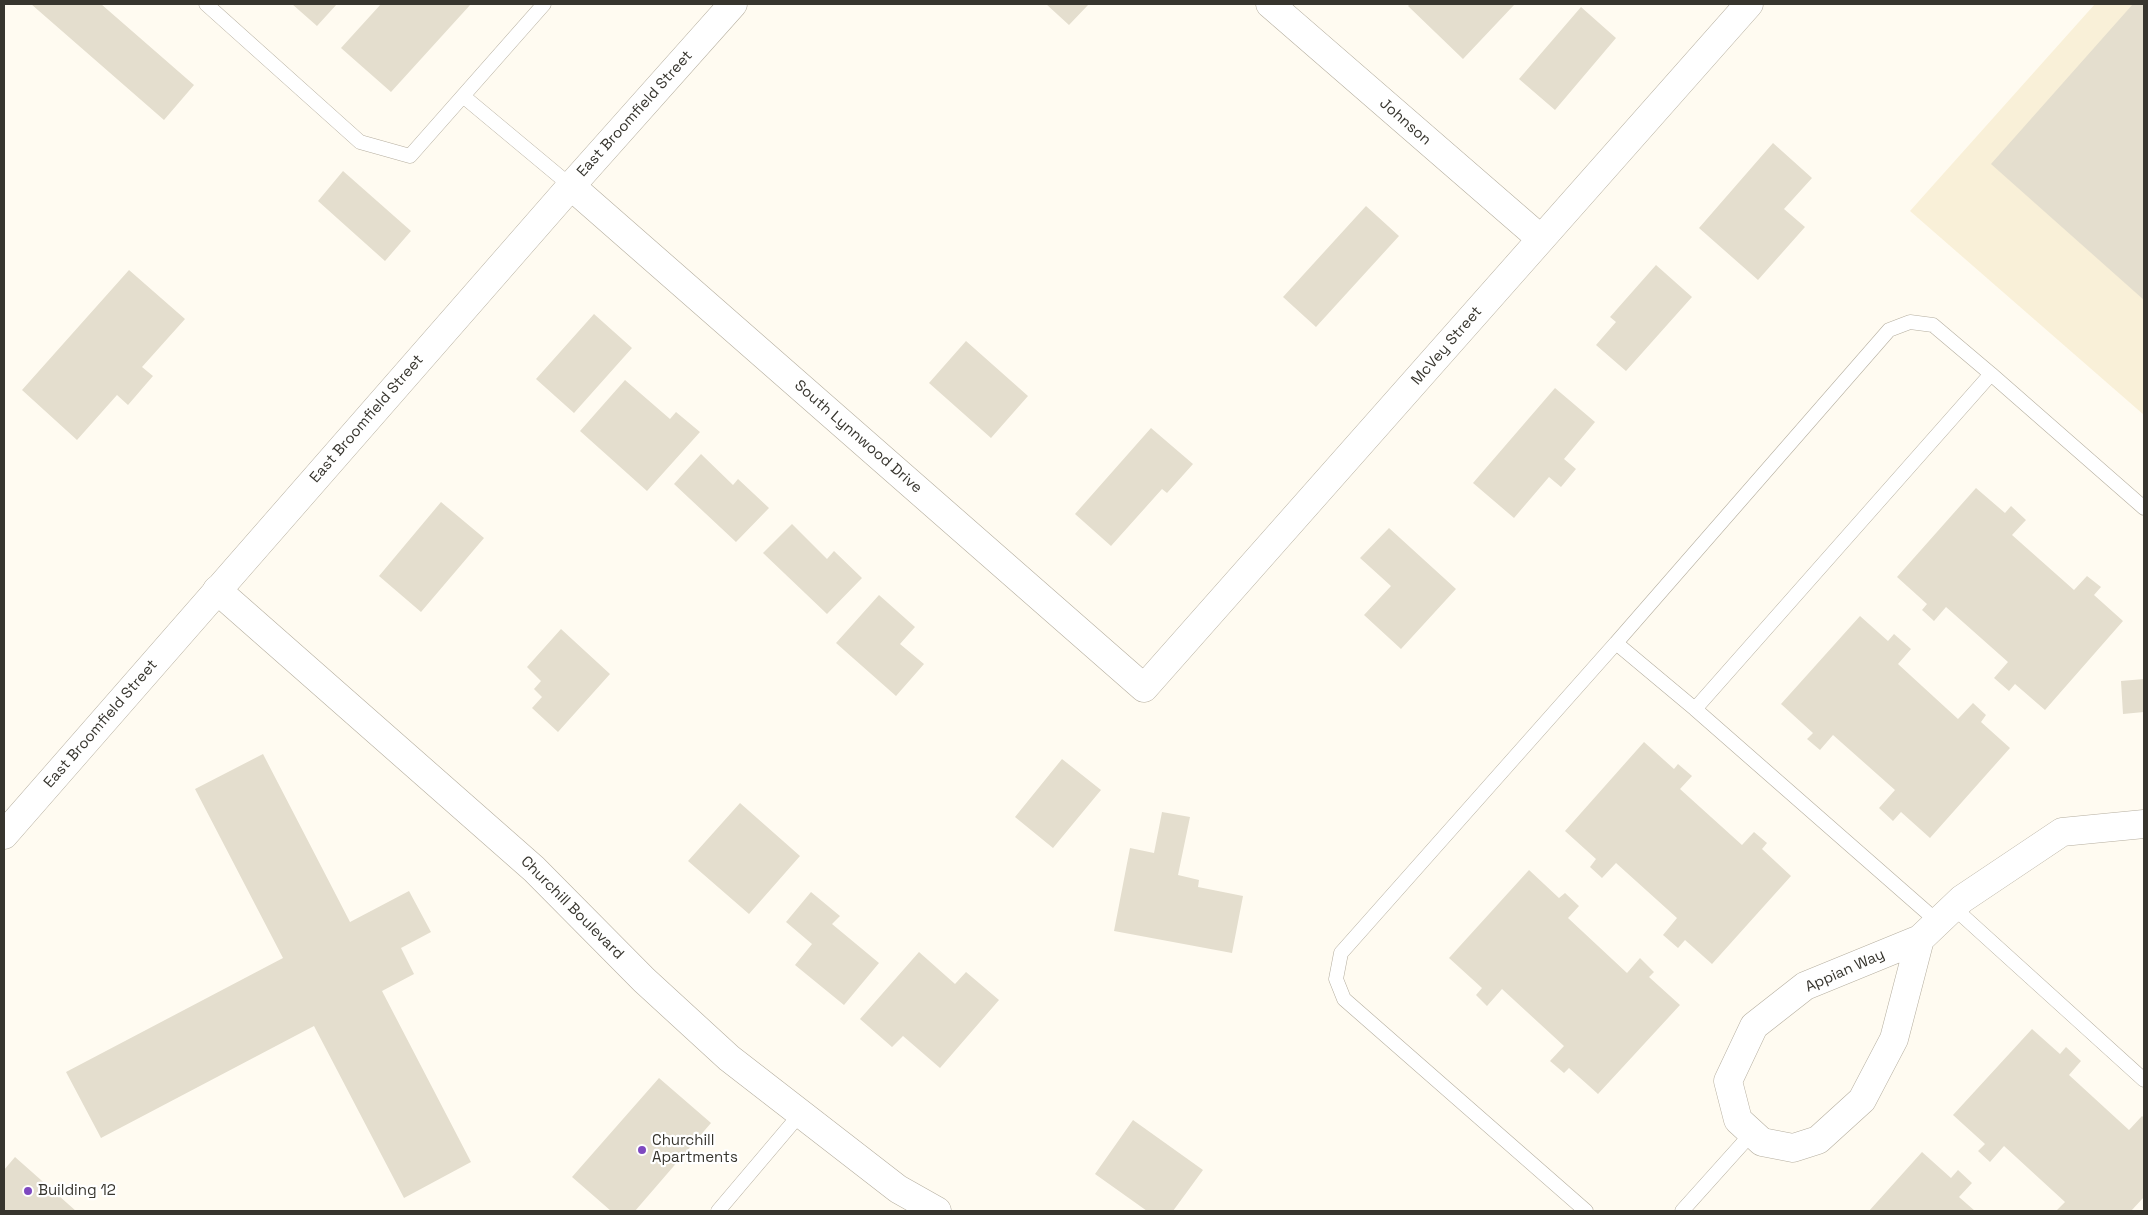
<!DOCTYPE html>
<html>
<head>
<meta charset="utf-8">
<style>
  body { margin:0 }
  #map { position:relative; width:2148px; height:1215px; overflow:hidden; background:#fffbf1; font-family:"Space Grotesk",sans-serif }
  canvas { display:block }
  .frame { position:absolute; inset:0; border:5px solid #37352e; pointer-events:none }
</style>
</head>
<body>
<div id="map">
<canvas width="2148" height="1215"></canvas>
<div class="frame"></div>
</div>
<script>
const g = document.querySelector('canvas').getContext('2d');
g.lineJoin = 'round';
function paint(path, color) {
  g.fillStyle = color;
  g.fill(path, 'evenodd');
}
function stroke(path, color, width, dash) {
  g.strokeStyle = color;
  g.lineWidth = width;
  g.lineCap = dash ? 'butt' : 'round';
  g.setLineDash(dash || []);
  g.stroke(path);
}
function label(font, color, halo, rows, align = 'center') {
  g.font = font + ' "Space Grotesk",sans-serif';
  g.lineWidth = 4.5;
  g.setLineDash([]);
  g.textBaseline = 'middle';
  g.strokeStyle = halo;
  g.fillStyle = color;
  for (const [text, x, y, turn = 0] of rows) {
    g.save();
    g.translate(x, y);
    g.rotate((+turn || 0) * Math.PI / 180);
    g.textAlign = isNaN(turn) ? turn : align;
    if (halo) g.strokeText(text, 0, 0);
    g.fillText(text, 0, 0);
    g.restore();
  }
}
paint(new Path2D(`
  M2095 4H2144V415L1910 211Z`), '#f9f0d8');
paint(new Path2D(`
  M31 4H101L194 85 164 120Z
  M292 4H337L317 26Z
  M381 4H471L391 92 341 48Z
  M1046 4H1089L1069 25Z
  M1410 4H1513L1514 5 1463 59 1408 6Z
  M2133 4H2144V300L1991 164Z
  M1581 7 1616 38 1555 110 1519 79Z
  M1773 143 1812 178 1784 209 1805 227 1758 280 1699 228Z
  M343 171 411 231 385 261 318 201Z
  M1366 206 1399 236 1316 327 1283 297Z
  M1656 265 1692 297 1626 371 1596 345 1616 322 1610 317Z
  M129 270 185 319 142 367 153 376 128 405 117 395 77 440 22 390Z
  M594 314 632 348 574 413 536 379Z
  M966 341 1028 396 991 438 929 383Z
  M625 380 670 419 676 412 700 432 647 491 580 431Z
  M1555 388 1595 422 1564 459 1576 469 1561 487 1549 477 1514 518 1473 483Z
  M1151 428 1193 464 1167 493 1162 489 1111 546 1075 514Z
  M701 454 733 485 738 479 769 508 736 542 674 484Z
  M1976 488 2005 513 2011 506 2026 520 2012 535 2074 590 2087 576 2101 587 2094 595 2123 621 2045 710 2015 684 2009 691 1994 678 2008 662 1946 607 1934 621 1922 610 1927 604 1897 577Z
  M441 502 484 538 421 612 379 576Z
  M792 524 827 559 834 551 862 578 827 614 763 553Z
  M1389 528 1456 589 1401 649 1364 615 1391 586 1360 558Z
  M879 595 915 627 900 644 924 664 896 696 836 643Z
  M1860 616 1888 641 1894 634 1911 649 1898 664 1958 719 1973 703 1986 715 1981 722 2010 748 1930 838 1901 812 1893 821 1879 808 1895 790 1833 735 1820 750 1807 739 1813 733 1781 704Z
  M561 629 610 674 558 732 532 708 542 697 534 689 541 681 527 667Z
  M2144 679V712L2123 714 2121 681Z
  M1644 742 1674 769 1678 764 1692 776 1680 789 1742 845 1754 832 1767 843 1762 849 1791 876 1712 964 1685 940 1678 948 1663 935 1677 918 1616 863 1602 878 1590 867 1596 859 1565 831Z
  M263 754 350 922 409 891 431 932 401 948 414 974 382 991 471 1162 404 1198 314 1026 101 1138 66 1072 283 958 195 789Z
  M1062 759 1101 790 1053 848 1015 817Z
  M740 803 800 856 749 914 688 861Z
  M1162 812 1190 817 1178 875 1199 880 1198 887 1243 896 1232 953 1114 931 1130 848 1154 853Z
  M1529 870 1559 898 1565 893 1579 906 1568 918 1627 973 1640 958 1654 972 1649 977 1680 1005 1598 1094 1569 1068 1564 1073 1550 1061 1564 1046 1502 989 1487 1006 1476 995 1482 988 1449 958Z
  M811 892 840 916 832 924 879 963 844 1005 795 965 812 944 786 922Z
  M919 952 955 984 966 972 999 1000 940 1068 903 1036 892 1047 860 1019Z
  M2032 1029 2060 1054 2066 1047 2081 1061 2069 1075 2129 1130 2142 1116 2144 1118V1197L2131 1211H2056L2065 1202 2004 1146 1990 1162 1978 1151 1985 1144 1953 1115Z
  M659 1078 711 1123 635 1211H611L572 1177Z
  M1133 1120 1203 1170 1173 1211H1147L1095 1174Z
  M1922 1152 1951 1178 1958 1170 1972 1183 1959 1197 1975 1211H1869Z
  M15 1157 76 1211H4V1170Z`), '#e4dece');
const lane = new Path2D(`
  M206 4 360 142 410 156 544 4
  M463 96 571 186
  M1695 709 1616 643 1889 330 1910 322 1933 325 1991 374
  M1953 907 2144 1080
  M1938 922 1695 709 1991 374 2144 508
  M718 1211 801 1113
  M1586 1211 1344 999 1336 979 1341 953 1616 643
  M1682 1211 1752 1133`);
const street = new Path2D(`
  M1270 4 1541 239
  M571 186 1144 688 1749 4
  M217 590 534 869 644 980 729 1058 898 1189 937 1211
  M1920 939 1894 1039 1862 1100 1818 1140 1793 1148 1762 1142 1738 1120 1728 1081 1754 1026 1805 986Z
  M1920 939 1962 899 2062 832 2144 824`);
const secondary = new Path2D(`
  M4 835 571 186 733 4`);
stroke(lane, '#b5ae9f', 15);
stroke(street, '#b5ae9f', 29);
stroke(secondary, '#b5ae9f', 29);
stroke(lane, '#fff', 14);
stroke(street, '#fff', 28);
stroke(secondary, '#fff', 28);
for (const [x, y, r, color] of [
  [642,1150,5,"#7e49c0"],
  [28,1191,5,"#7e49c0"]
]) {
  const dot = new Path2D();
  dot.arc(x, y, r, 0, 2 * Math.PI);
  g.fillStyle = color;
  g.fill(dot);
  stroke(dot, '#fff', 2);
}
label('15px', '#37352e', '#fff', [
  ["East Broomfield Street",635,114,-48],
  ["Johnson",1405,122,41],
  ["McVey Street",1447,346,-49],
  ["East Broomfield Street",367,419,-49],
  ["South Lynnwood Drive",858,437,41],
  ["East Broomfield Street",101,724,-49],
  ["Churchill Boulevard",572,908,45],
  ["Appian Way",1845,971,-24]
]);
label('15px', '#37352e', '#fff', [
  ["Churchill",652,1141],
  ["Apartments",652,1158],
  ["Building 12",38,1191]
], 'left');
</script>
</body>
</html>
